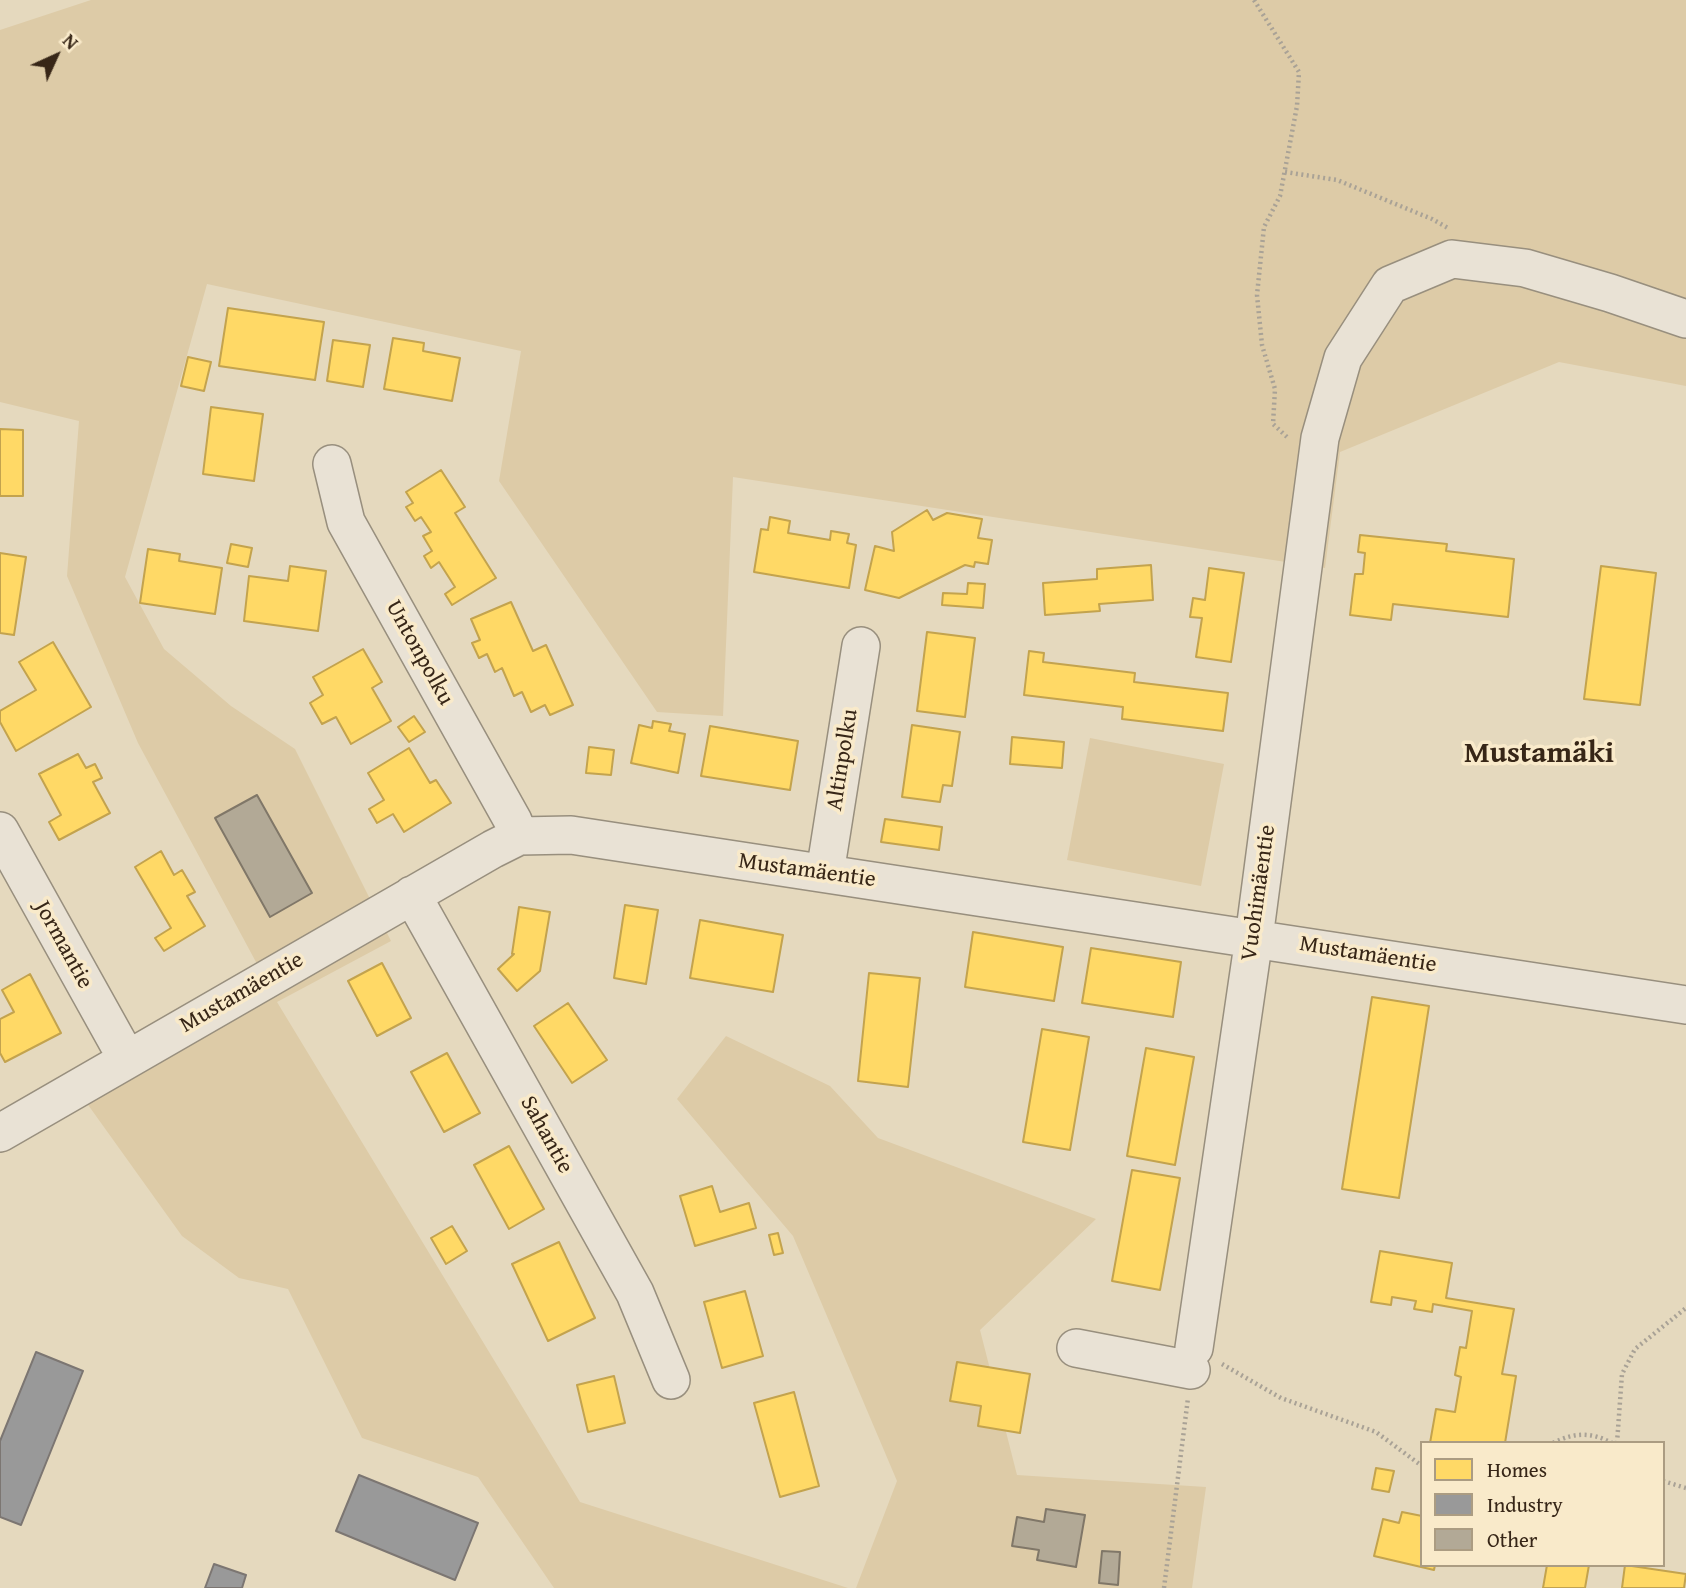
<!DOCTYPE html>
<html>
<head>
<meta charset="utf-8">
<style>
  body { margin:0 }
  #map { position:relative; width:1686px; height:1588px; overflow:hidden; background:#e5d9be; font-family:"Gentium Book Plus",serif }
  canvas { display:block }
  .legend { position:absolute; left:1420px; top:1441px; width:245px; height:126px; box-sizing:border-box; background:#f9eaca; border:2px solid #ab9c82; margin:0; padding:9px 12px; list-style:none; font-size:21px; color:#372617 }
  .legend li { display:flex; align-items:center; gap:14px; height:35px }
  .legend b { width:35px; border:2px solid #ab9c82 }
  .north { position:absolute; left:21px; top:21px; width:70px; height:70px; -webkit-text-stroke:5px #f9eaca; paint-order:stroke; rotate:45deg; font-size:19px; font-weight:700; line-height:28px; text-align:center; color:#372617 }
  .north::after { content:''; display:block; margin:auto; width:24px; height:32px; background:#372617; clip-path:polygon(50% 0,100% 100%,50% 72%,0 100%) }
</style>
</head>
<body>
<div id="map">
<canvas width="1686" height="1588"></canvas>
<ul class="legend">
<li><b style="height:19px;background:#ffd966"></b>Homes</li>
<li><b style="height:19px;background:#999"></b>Industry</li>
<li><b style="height:19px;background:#b2a996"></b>Other</li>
</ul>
<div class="north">N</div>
</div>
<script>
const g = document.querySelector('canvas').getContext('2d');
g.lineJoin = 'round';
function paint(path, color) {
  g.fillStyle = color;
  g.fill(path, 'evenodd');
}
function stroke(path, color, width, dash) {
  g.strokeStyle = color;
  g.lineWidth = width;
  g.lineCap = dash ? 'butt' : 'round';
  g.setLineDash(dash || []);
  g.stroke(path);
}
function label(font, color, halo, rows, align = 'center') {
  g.font = font + ' "Gentium Book Plus",serif';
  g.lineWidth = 7;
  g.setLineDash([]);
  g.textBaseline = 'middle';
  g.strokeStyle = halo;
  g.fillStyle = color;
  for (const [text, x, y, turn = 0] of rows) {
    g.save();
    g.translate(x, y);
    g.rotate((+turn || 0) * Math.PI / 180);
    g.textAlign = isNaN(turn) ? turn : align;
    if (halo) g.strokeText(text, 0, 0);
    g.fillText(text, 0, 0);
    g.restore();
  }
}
paint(new Path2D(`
  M91 0H1686V386L1559 362 1340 452 1325 568 733 477 723 716 657 712 499 481 521 351 207 284 125 577 164 649 231 706 295 749 391 941 277 1002 580 1502 848 1588H554L478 1477 362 1438 288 1289 239 1278 182 1236 86 1102 270 988 138 743 67 576 79 421 0 402V30Z
  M1090 738 1224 764 1201 886 1067 860Z
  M726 1036 830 1086 878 1138 1096 1219 980 1330 1017 1475 1206 1487 1192 1588H856L897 1481 793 1236 677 1099Z`), '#ddcba7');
const homes = new Path2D(`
  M228 308 324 322 315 380 219 366Z
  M393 338 424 343 423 351 460 358 452 401 384 389Z
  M333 340 370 345 363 387 327 381Z
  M188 357 211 362 204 391 181 386Z
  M211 407 263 414 254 481 203 474Z
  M0 429 23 430V496H0Z
  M441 470 465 507 455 513 496 578 452 605 445 594 455 587 439 562 431 568 424 556 432 551 423 536 431 532 421 517 415 521 406 507 413 503 406 492Z
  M927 510 933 520 947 513 982 519 978 538 992 540 988 564 975 562 974 567 965 565 899 598 865 590 875 546 894 551 892 532Z
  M770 517 790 521 788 533 830 540 831 531 849 534 847 543 856 545 849 588 754 572 761 529 768 530Z
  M1360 535 1447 544 1446 551 1514 559 1508 617 1393 604 1391 620 1350 615 1355 574H1363L1365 553 1358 552Z
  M231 544 252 548 248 567 227 563Z
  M148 549 180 554 179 561 222 568 215 614 140 603Z
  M0 553 26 557 14 635 0 633Z
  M1151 565 1153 600 1099 604 1100 611 1045 615 1043 583 1097 579V569Z
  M290 566 326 571 318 631 244 621 249 576 288 581Z
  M1601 566 1656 573 1640 705 1584 699Z
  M1209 568 1244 573 1231 662 1196 657 1202 618 1190 617 1193 598 1205 600Z
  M968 583 985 584 983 608 942 605 943 593 967 594Z
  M511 602 533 651 546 645 573 705 550 715 545 705 531 712 522 692 514 696 502 668 495 672 487 654 479 658 472 643 480 640 471 619Z
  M927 632 975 638 965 717 917 711Z
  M53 642 91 707 16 751 0 722V711L36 690 19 662Z
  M363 649 382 682 372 688 391 721 351 744 336 717 322 724 310 703 323 695 313 677Z
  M1029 651 1044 653 1043 662 1135 673 1134 682 1228 693 1223 731 1122 719 1123 707 1024 695Z
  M414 716 425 732 409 742 398 727Z
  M653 721 671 724 669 731 685 734 678 773 631 763 639 725 652 728Z
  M912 725 960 732 952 786 943 785 940 802 902 797Z
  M710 726 798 741 790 790 701 776Z
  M1012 737 1064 742 1062 768 1010 764Z
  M589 747 614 750 611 775 586 773Z
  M409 748 430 783 436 780 451 803 404 832 393 814 377 823 369 809 384 800 368 773Z
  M78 754 86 768 95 764 102 778 93 782 110 813 59 840 49 822 61 815 39 774Z
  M885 819 942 827 939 850 881 842Z
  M161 851 174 875 182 870 195 892 187 896 205 926 164 951 155 938 171 928 135 867Z
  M625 905 658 910 646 984 614 978Z
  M519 907 550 912 540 971 517 991 498 969 514 954H512Z
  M700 920 783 935 773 992 690 978Z
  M973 932 1063 947 1054 1001 965 987Z
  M1091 948 1181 962 1173 1017 1082 1003Z
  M382 963 411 1018 377 1036 348 981Z
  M869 973 920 978 908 1087 858 1081Z
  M30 974 61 1033 5 1062 0 1053V1019L14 1012 2 990Z
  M1372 997 1429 1006 1399 1198 1342 1189Z
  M568 1003 607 1060 572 1083 534 1026Z
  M1042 1029 1089 1037 1070 1150 1023 1142Z
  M1146 1048 1194 1057 1175 1165 1127 1156Z
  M447 1053 480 1113 444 1132 411 1072Z
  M509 1146 544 1209 509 1229 474 1165Z
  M1132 1170 1180 1178 1160 1290 1112 1281Z
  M712 1186 720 1212 749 1203 756 1228 695 1246 680 1196Z
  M452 1226 467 1251 446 1264 431 1238Z
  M778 1233 783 1253 774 1255 769 1235Z
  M559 1242 595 1318 548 1341 512 1264Z
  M1380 1251 1452 1263 1446 1298 1514 1309 1502 1374 1516 1376 1505 1443H1430L1436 1409 1455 1412 1461 1377 1455 1375 1460 1347 1466 1348 1472 1311 1433 1304 1432 1312 1414 1309 1416 1301 1392 1297 1391 1305 1371 1302Z
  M745 1291 763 1356 722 1368 704 1302Z
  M957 1362 1030 1374 1020 1433 978 1426 981 1406 950 1401Z
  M614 1376 625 1423 588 1432 577 1385Z
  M794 1392 819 1486 780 1497 754 1403Z
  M1376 1468 1394 1471 1389 1492 1372 1489Z
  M1402 1512 1422 1516V1565H1435L1434 1570 1374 1556 1383 1519 1399 1523Z
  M1547 1565H1589L1585 1588H1543Z
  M1625 1565 1686 1574 1684 1588H1622Z`);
paint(homes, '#ffd966');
stroke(homes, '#c3a34e', 2);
const industry = new Path2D(`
  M36 1352 83 1371 21 1525 0 1517V1441Z
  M359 1475 478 1523 455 1580 336 1531Z
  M214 1564 246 1575 242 1588H205Z`);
paint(industry, '#999');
stroke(industry, '#7c7672', 2);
const building = new Path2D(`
  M257 795 312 893 270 917 215 818Z
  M1046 1509 1085 1515 1076 1567 1037 1560 1039 1550 1012 1546 1017 1517 1044 1522Z
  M1102 1551 1120 1552 1118 1585 1099 1583Z`);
paint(building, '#b2a996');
stroke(building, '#807768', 2);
const minor = new Path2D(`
  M332 464 346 522 513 821 519 836
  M0 831 127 1059
  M825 873 861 646
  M412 895 635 1293 671 1380
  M0 1133 493 849 519 836 571 835 1686 1005
  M1076 1348 1191 1370
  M1194 1348 1254 938 1320 438 1343 358 1390 285 1452 259 1525 268 1610 293 1686 319`);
stroke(minor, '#988f7e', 40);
stroke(new Path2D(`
  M1254 0 1299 72 1297 106 1280 196 1264 227 1257 295 1262 345 1275 389 1273 424 1288 438
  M1285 172 1337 180 1432 219 1448 228
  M1222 1364 1281 1398 1376 1432 1422 1466
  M1553 1443C1575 1432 1591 1432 1612 1443
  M1617 1443 1622 1374 1635 1349 1686 1308
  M1663 1481 1686 1488
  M1164 1588 1188 1398`), '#a9a296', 4.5, [2, 3.5]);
stroke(minor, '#e9e2d5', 37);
label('23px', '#372617', '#f9eaca', [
  ["Untonpolku",419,653,61],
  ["Altinpolku",843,760,-81],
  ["Mustamäentie",807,871,8],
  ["Vuohimäentie",1259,893,-82],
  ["Jormantie",63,945,61],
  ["Mustamäentie",1368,955,9],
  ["Mustamäentie",242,993,-30],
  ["Sahantie",546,1135,61]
]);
label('bold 30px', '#372617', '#f9eaca', [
  ["Mustamäki",1539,754]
]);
</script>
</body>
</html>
